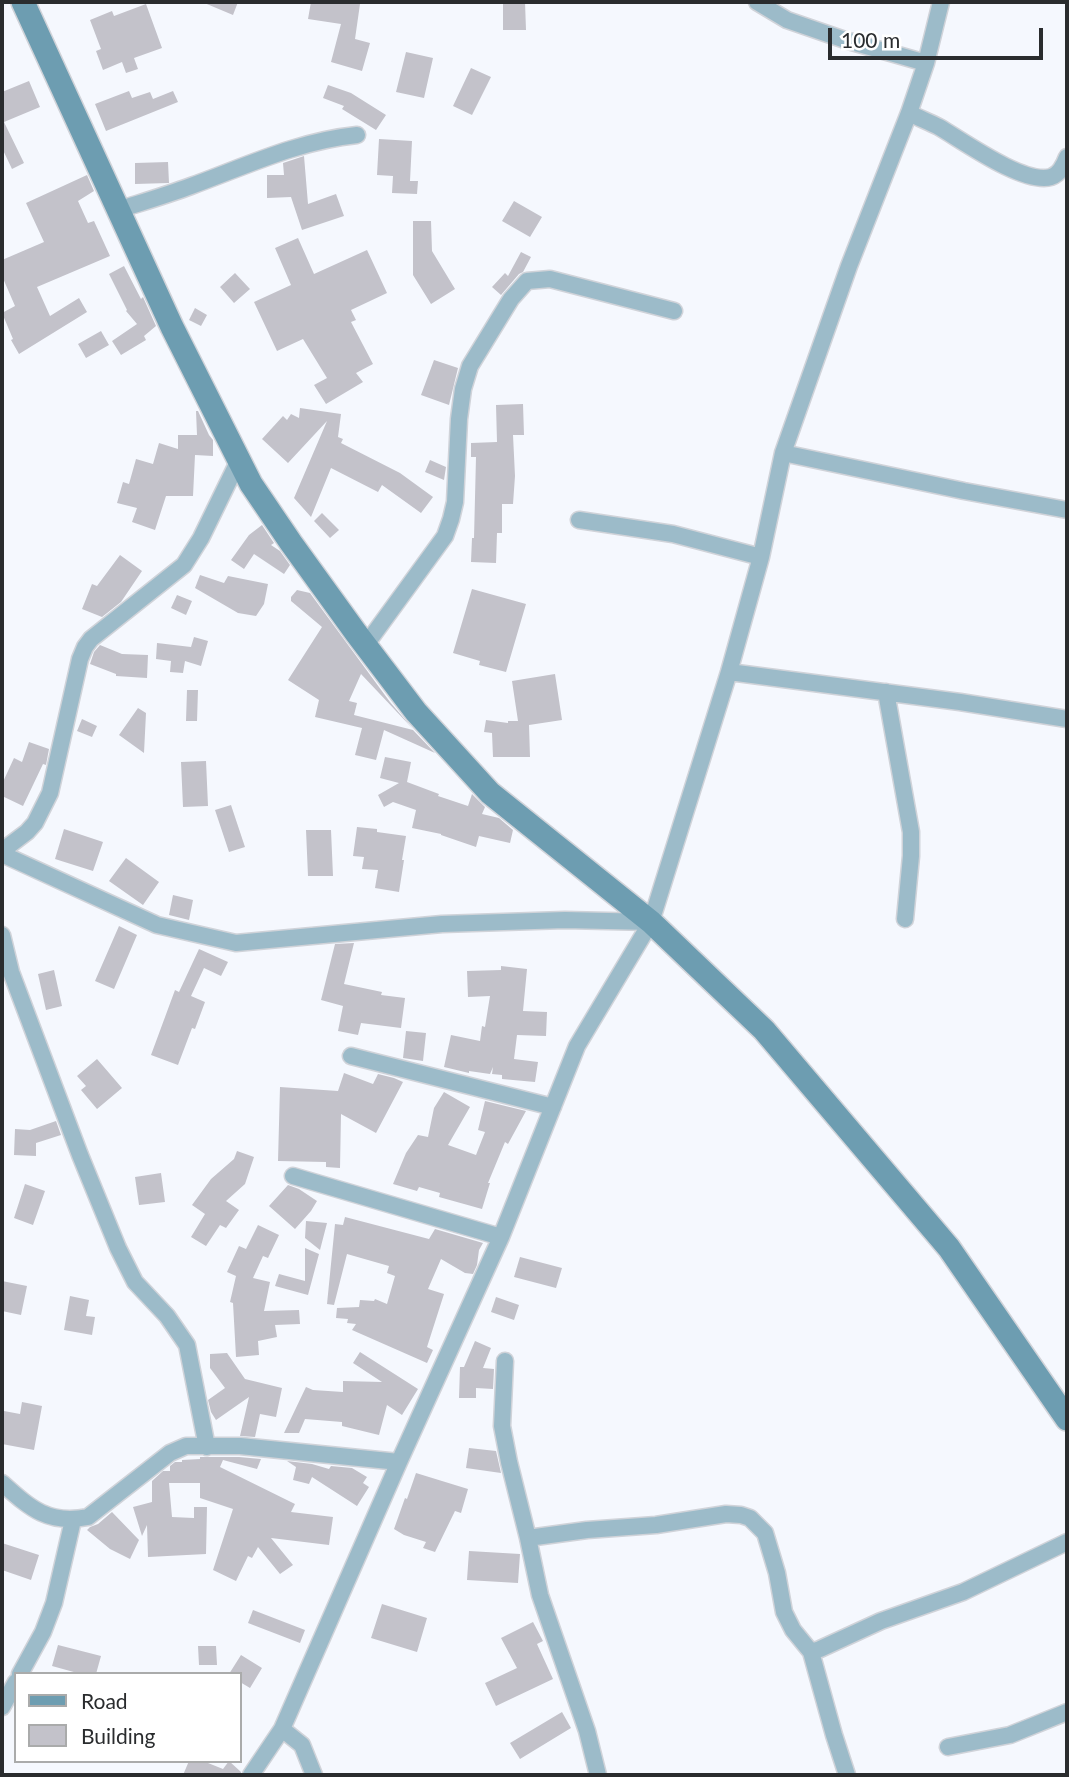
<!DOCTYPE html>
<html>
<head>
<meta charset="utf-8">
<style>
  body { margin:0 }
  #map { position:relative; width:1069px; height:1777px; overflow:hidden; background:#f5f8fe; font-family:Lato,sans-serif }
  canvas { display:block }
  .frame { position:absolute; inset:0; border:4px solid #2a2c2e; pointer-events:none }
  .legend { position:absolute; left:14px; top:1672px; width:228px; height:91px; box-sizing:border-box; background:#fff; border:2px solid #aaabab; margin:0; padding:9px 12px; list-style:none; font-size:21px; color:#2a2c2e }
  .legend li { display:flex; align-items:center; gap:14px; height:35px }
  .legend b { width:35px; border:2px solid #aaabab }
  .scale { position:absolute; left:828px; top:28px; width:215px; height:32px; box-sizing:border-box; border:4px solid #2a2c2e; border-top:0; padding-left:9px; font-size:21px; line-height:24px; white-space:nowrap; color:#2a2c2e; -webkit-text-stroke:5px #fff; paint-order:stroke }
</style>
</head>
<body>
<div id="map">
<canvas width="1069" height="1777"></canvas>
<div class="frame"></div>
<ul class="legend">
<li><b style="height:9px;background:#6d9db1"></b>Road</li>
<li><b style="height:19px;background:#c3c2ca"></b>Building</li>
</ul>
<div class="scale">100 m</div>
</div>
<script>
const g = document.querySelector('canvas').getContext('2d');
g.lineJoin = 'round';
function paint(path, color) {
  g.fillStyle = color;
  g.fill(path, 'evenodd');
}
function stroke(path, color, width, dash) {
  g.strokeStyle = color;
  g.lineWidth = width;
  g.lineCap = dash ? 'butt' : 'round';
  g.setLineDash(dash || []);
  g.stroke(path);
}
paint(new Path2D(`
  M202 2H238L233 15Z
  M311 2H346L360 4 355 39 370 43 362 71 331 62 341 24 308 19Z
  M503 2H525L526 30H503Z
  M146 4 162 48 134 58 138 69 126 73 122 62 103 70 96 51 101 49 90 20 112 11 114 16Z
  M406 52 433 58 424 98 396 92Z
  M471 68 491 77 472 115 453 106Z
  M29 81 40 107 4 122 24 163 12 169 2 148V92Z
  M328 85 351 93 386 115 376 130 342 109 344 106 323 98Z
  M129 91 132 98 150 92 153 99 173 91 178 102 106 131 95 104Z
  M379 139 412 141 410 181H418L417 194 392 193 393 176 377 175Z
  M304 156 308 204 336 194 344 216 302 230 291 197 267 198V175H284L283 163Z
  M168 162 169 183 135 184V163Z
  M87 175 94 191 78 201 88 223 94 221 110 256 37 287 50 316 79 298 87 312 19 354 11 340 13 339 2 313 15 306 2 276V260L44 242 26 203Z
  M514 201 542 217 530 237 502 221Z
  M413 221H431L432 251 455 289 431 304 413 275Z
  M298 238 314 274 367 250 387 293 351 310 356 320 351 322 373 364 356 373 363 382 326 404 314 385 327 378 303 339 277 351 254 302 291 285 275 248Z
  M521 252 531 257 523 272 519 274 501 295 492 287 505 273 508 276Z
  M124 266 141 299 143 297 156 326 144 336 146 340 121 355 112 341 137 324 126 311 127 310 109 274Z
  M235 273 250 289 234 303 220 287Z
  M195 308 207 315 201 326 189 320Z
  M101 331 109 345 86 358 78 344Z
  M434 360 458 368 449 405 421 395Z
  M523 404 524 435H513L515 476 513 504H502V533H497L496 563 471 562 472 538H474L476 457H471V443L497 442 496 405Z
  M300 408 341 414 338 437 343 439 341 443 400 473 433 497 421 513 382 485 378 492 331 468 311 517 294 498 327 421 288 463 262 439 283 416 287 420 291 414 299 418Z
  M196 411H198L209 435 213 440V456L195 455 193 496H166L155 530 132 522 137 508 117 503 123 482 129 484 136 459 153 464 159 443 178 449V435H197Z
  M430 460 446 467 444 480 425 472Z
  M322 513 339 530 330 538 314 521Z
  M262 525 274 543 271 545 280 551 290 565 284 574 254 554 244 569 231 560 249 535Z
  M120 555 142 571 121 602 102 617 82 609 92 584 97 586Z
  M200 575 224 583 228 576 268 584 264 604 256 616 238 613 195 588Z
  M472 589 526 604 506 672 479 665 480 661 453 653Z
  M297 590 310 593 390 702 413 729 361 674 349 701 357 703 354 715 413 730 435 753 384 730 376 760 355 755 362 728 315 717 319 700 288 680 322 627 291 601V597Z
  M177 595 192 601 186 615 171 608Z
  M194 637 208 641 201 666 185 661 183 673 170 672 171 661 156 659 157 643 191 647Z
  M100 645 122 654 148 655 147 678 116 676V674L90 664 94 652Z
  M555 674 562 720 529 725 530 757H493L492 733 484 732 486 720 508 723V721H518L512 681Z
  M187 690H198L197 721H186Z
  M138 708 146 713 144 753 119 735Z
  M82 719 97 726 92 737 77 731Z
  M29 742 49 749 46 765 43 764 23 806 2 796V784L14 758 22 762Z
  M385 757 411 762 407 782 439 794 438 796 468 806 472 794 485 807 482 814 499 818 513 830 510 843 479 836 476 847 441 835V834L412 828 416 810 393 802 384 807 378 795 399 783 380 778Z
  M206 761 208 806 183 807 181 762Z
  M231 805 245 847 229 852 215 810Z
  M357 827 377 829V832L406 836 402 860H404L399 892 375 888 378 870 362 869 364 857 353 856Z
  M64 829 103 842 93 871 55 859Z
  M306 830H331L333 876H308Z
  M126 858 159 882 143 905 109 881Z
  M173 895 193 900 189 920 169 915Z
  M119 926 137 935 114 989 95 981Z
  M354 943 344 984 382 992 381 995 405 998 401 1028 361 1023 358 1035 338 1031 343 1006 321 1000 335 944Z
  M199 949 228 962 221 976 204 968 191 996 205 1002 195 1029 192 1028 178 1065 151 1055 175 990 179 992Z
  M501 966 527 969 523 1011 547 1012 546 1036 517 1035 514 1059 538 1062 535 1082 502 1079V1075L492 1074 493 1067 490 1074 469 1071V1073L444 1067 451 1035 480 1041 482 1026 485 1027 490 996 468 997 467 971 501 970Z
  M54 970 62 1006 46 1010 38 974Z
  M406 1031 426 1033 423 1061 403 1058Z
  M97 1059 122 1088 97 1109 81 1090 86 1086 77 1076Z
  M344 1073 373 1084 378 1074 394 1078 403 1082 376 1133 341 1114 340 1168 326 1167V1162L278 1161 280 1087 338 1091Z
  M444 1092 470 1107 448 1145 476 1155 485 1132 478 1130 485 1101 526 1111 508 1144 505 1142 488 1183H490L482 1209 439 1197 440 1193 419 1187 417 1191 393 1184 406 1153 418 1135 428 1137 434 1108Z
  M56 1121 61 1135 36 1143V1156L14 1155 15 1129 30 1130Z
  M237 1151 254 1157 245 1184 226 1201 239 1210 226 1228 220 1225 206 1246 191 1237 205 1214 192 1205 211 1179 234 1159Z
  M161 1173 165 1202 139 1205 135 1177Z
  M25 1184 45 1191 33 1225 14 1218Z
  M288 1185 299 1189 317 1201 311 1211 295 1229 269 1206Z
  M345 1217 429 1239 435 1229 483 1243 479 1250 477 1265 473 1274 465 1273 441 1259 428 1289 444 1294 427 1347 433 1350 427 1363 352 1330 356 1324 347 1323 348 1319 336 1318 337 1308 359 1307 360 1300 374 1301 375 1299 387 1304 395 1276 387 1273 389 1266 347 1254 334 1305 327 1304 335 1224 343 1225Z
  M306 1221 327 1223 320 1250 305 1238Z
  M258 1225 279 1235 268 1258 263 1256 253 1278 270 1282 264 1311 299 1310 300 1324 275 1325 277 1337 258 1341 259 1355 236 1357 233 1303 230 1302 236 1276 227 1272 239 1246 246 1249Z
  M305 1248 319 1254 308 1295 275 1286 279 1274 305 1281Z
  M520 1257 562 1268 556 1288 514 1277Z
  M2 1281 27 1286 21 1315 2 1311Z
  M70 1296 89 1300 86 1316 95 1317 92 1335 64 1330Z
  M496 1297 519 1305 514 1320 491 1312Z
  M475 1341 491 1348 483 1368 494 1369 493 1389 476 1388V1398H459L460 1367H464Z
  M360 1352 418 1389 402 1415 387 1405 379 1435 342 1426V1422L305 1419 299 1433H284L306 1387 313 1390 343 1392V1381L382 1382 353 1363Z
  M227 1353 245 1379 282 1388 276 1417 260 1414 255 1437 240 1436 249 1397 216 1420 211 1412 208 1400 225 1388 210 1368V1354Z
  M22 1402 42 1406 34 1450 2 1444V1421L4 1411 20 1414Z
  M469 1448 496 1451 501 1473 466 1468Z
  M200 1457H239L261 1459 257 1469 223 1460 220 1467 295 1504 291 1512 333 1517 329 1545 271 1538 293 1565 280 1574 258 1547 252 1558 248 1556 236 1581 213 1570 233 1509 200 1498V1483H169L172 1517 194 1518V1507H207L206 1554 148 1557 147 1525 142 1536 133 1507 152 1502V1481L163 1471H170V1466L175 1462H182V1460L200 1459Z
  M287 1461 312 1464 329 1469 331 1466 352 1468 367 1477 363 1483 369 1487 357 1506 312 1477 309 1484 293 1480 296 1467Z
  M416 1473 468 1489 461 1513 455 1511 435 1552 423 1548 426 1542 404 1535 394 1529 405 1498 407 1499Z
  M112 1512 139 1540 130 1559 110 1549 87 1530 90 1527 98 1524Z
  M2 1543 39 1555 31 1580 2 1570Z
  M469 1551 520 1554 518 1583 467 1580Z
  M382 1604 427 1618 417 1652 371 1638Z
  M253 1610 305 1630 300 1643 248 1623Z
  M533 1622 543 1641 537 1644 553 1679 496 1706 485 1683 517 1668 501 1638Z
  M58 1645 101 1656 96 1674H81L52 1666Z
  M198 1646H216L217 1665H199Z
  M241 1655 262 1668 250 1688 240 1682V1674H229Z
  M562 1712 571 1728 520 1759 510 1743Z
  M189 1761H203L223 1769 229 1761 241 1772V1775H183Z`), '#c3c2ca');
const street = new Path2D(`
  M757 2 787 20 845 40 926 63
  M909 113C919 118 929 122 939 127 963 141 1024 185 1051 177 1060 174 1064 165 1067 157
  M118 210C143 202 167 195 191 186 246 166 298 141 357 135
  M783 453 964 491 1067 510
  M579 520 673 534 761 557
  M365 646 445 536 451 519 455 502 459 419 463 389 470 366 511 299 527 281 550 279 674 311
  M729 672 960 702 1067 719
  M886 692 911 832V856L905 919
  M2 851 27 832 35 823 50 793 80 659 85 647 91 639 184 565 201 538 239 460
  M2 854 157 925 236 943 442 924 565 920 651 922
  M2 935 11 972 80 1155 118 1248 135 1282 167 1316 187 1345 207 1447
  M351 1056 553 1107
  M293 1176 501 1237
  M505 1361 502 1426 509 1462 528 1538 540 1595 587 1731 598 1775
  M2 1483C30 1508 48 1525 88 1517L170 1453 186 1446H240L399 1462
  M528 1538 587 1530 656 1525 726 1514 741 1515 750 1518 765 1533 777 1573 784 1612 793 1630 811 1652
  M20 1674 43 1632 54 1603 73 1520
  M2 1707 16 1682
  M282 1729 302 1745 314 1775
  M948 1747 1010 1735 1067 1712
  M251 1775 282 1729 399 1462 501 1237 577 1046 651 922 729 672 761 557 783 453 849 266 909 113 926 63 941 2
  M847 1775 834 1735 811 1652 820 1649 881 1621 963 1592 1067 1542`);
const secondary = new Path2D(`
  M23 2 172 327 251 484 291 543 356 633 416 712 490 793 651 922 764 1030 949 1248 1067 1419`);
stroke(street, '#d0d3d9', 19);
stroke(secondary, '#d0d3d9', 26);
stroke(street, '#9cbbc9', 16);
stroke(secondary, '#6d9db1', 23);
</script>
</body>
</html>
